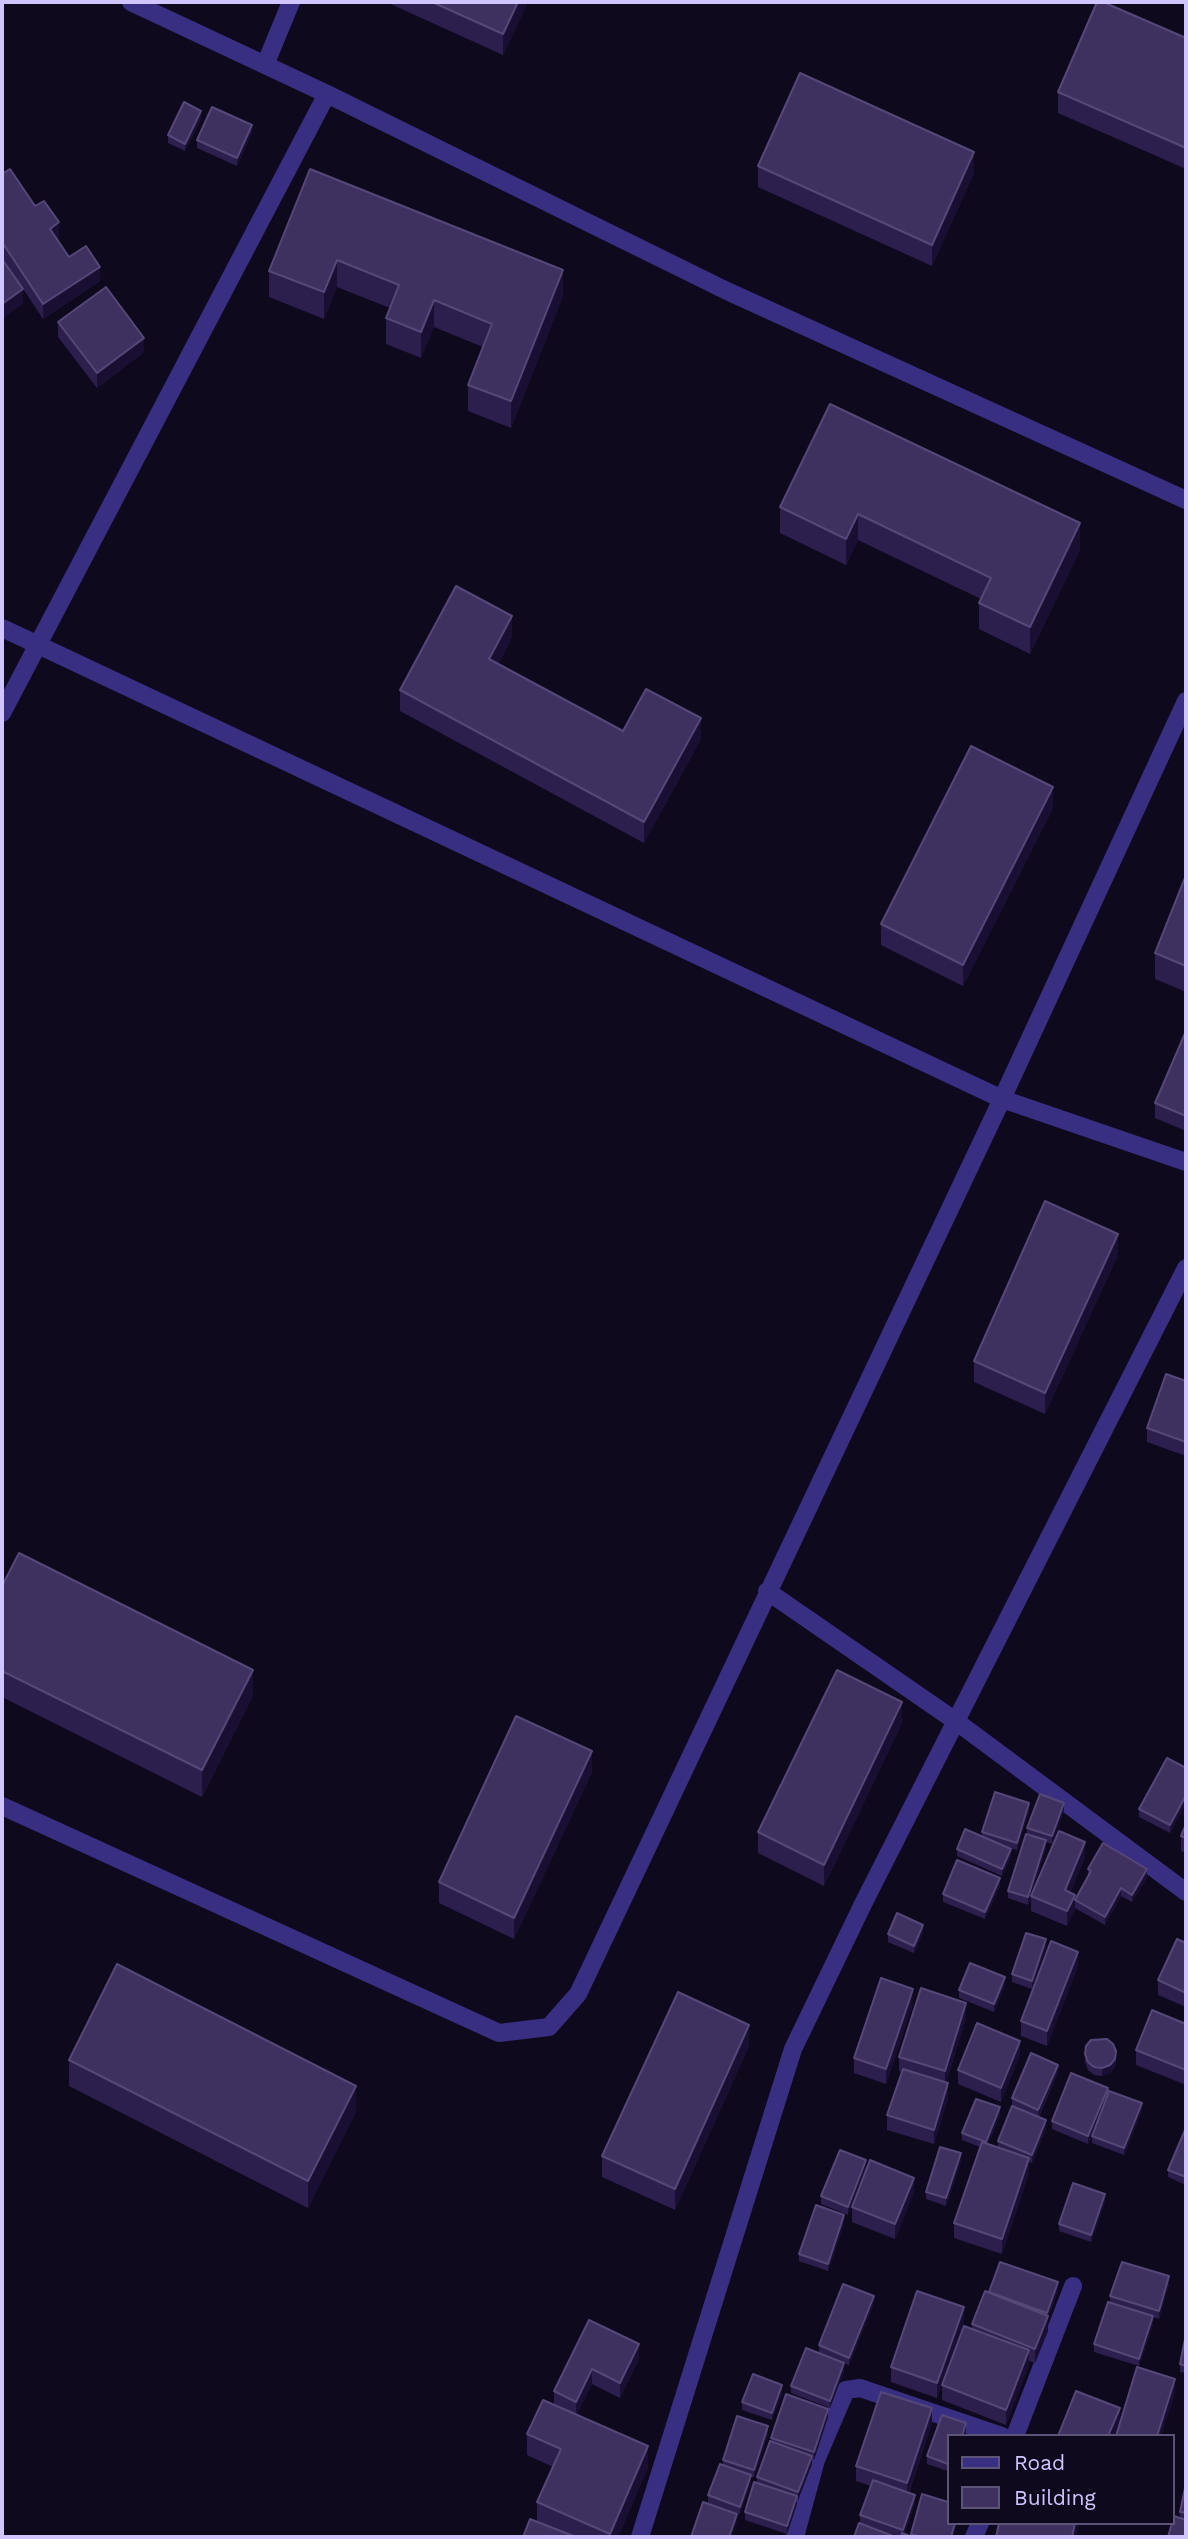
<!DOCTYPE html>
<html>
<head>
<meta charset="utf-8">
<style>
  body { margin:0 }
  #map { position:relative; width:1188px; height:2539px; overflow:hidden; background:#0e091d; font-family:"Work Sans",sans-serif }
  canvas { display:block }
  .frame { position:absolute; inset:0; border:4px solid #d1c5ff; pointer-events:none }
  .legend { position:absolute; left:947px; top:2434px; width:228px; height:91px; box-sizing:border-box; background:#0e091d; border:2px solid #5c5477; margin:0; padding:9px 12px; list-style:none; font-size:21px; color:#d1c5ff }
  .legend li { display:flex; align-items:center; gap:14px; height:35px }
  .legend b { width:35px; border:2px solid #5c5477 }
</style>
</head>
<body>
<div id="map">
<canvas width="1188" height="2539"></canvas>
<div class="frame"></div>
<ul class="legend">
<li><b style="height:9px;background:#392f82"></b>Road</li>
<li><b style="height:19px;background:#3e3160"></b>Building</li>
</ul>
</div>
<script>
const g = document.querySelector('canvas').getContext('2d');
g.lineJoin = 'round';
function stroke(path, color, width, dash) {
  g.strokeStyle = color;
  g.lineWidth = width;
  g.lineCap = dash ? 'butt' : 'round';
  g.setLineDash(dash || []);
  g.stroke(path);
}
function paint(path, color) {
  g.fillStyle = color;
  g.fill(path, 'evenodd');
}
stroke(new Path2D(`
  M131 2 327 94 727 291 1186 500
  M265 65 291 2
  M2 628 1002 1099 1186 1162
  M2 713 327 94
  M767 1591 957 1722 1186 1892
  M2 1806 499 2033 549 2027 578 1994 1002 1099 1186 701
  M1015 2436 1073 2286
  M640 2537 793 2049 864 1902 1186 1268
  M795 2537 816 2460 846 2390 860 2388 1002 2436
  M974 2537 980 2523`), '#392f82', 18);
paint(new Path2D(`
  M386 2H528L503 55Z
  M1186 38V169L1058 113V92Z
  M201 119 185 151 168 143V135Z
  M252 133 237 166 197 148V140Z
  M758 166 974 173 932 266 758 187Z
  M310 169 563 296 511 428 468 411V385L483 347 434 327 421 358 386 344V318L390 308 337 287 324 319 269 297V271Z
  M2 174 35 206 59 237 57 239 69 257 100 281 43 319 2 257Z
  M58 322 144 352 97 388 58 337Z
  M830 404 1080 550 1030 654 979 629V603L981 599 858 540 846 565 780 533V507Z
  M512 637 498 664 623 731 701 739 644 843 400 711V690Z
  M1053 808 963 986 881 945V924Z
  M1186 875V992L1155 979V953Z
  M1186 1031V1131L1155 1118V1103Z
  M1118 1255 1045 1414 974 1382V1361Z
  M1186 1381V1456L1147 1442V1428Z
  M2 1586 253 1696 202 1797 2 1697Z
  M902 1723 824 1886 758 1853V1832Z
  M1186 1768V1803L1170 1833 1139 1817V1809Z
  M592 1772 514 1939 439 1903V1882Z
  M1064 1810 1052 1844 1046 1842V1848L1031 1896 1085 1857 1070 1893 1075 1900 1088 1877V1869L1147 1877 1132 1902 1121 1896 1105 1925 1075 1908 1067 1926 1031 1911V1897L1028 1905 1008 1898V1891L1027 1835V1828Z
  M1029 1811 1017 1850 1006 1847 1011 1857 1002 1876 957 1856V1849L982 1837V1832Z
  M1186 1824V1853L1181 1851V1836Z
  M1000 1886 985 1919 943 1902V1894Z
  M923 1932 914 1953 888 1942V1934Z
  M1186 1943V2007L1158 1995V1980Z
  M1046 1947 1032 1989 1012 1982V1974Z
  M1078 1966 1047 2046 1021 2036V2021Z
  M1005 1984 994 2012 959 1998V1990Z
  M913 2004 886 2084 854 2073V2058Z
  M966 2018 946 2083 948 2098 934 2144 887 2130V2115L901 2072 899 2071V2057Z
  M1186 2024V2085L1136 2065V2050Z
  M749 2046 675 2210 602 2177V2156Z
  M1085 2054 1116 2059 1115 2067 1110 2073 1102 2076 1094 2075 1088 2070 1085 2062Z
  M1020 2055 1001 2102 958 2084V2070Z
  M69 2060 356 2112 308 2208 69 2086Z
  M1058 2072 1039 2117 1046 2128 1032 2163 1029 2162V2173L1002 2254 954 2238V2223L980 2147 962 2140V2133L1000 2115 988 2144 998 2147V2141L1014 2107 1012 2106V2098Z
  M1108 2094 1142 2110 1124 2155 1092 2143V2136L1088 2144 1052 2129V2121Z
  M1186 2130V2185L1168 2177V2170Z
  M961 2161 946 2206 926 2199V2192Z
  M866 2168 848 2215 821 2204V2196Z
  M914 2192 895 2239 852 2222V2207Z
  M1105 2202 1091 2242 1059 2231V2224Z
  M844 2223 828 2271 799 2261V2254Z
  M1169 2284 1159 2319 1153 2317V2324L1139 2366 1094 2352V2344L1110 2303V2296Z
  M1058 2290 1048 2319V2331L1035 2363 1029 2361V2365L1006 2425 942 2400V2385L972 2329V2324L989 2292Z
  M874 2303 849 2365 844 2363V2371L830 2408 791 2393V2386L819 2353V2345Z
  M589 2320 639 2359 620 2398 592 2384 577 2414 648 2467 618 2537H523L537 2522V2502L553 2467 527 2455V2434L554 2404V2391Z
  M964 2322 937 2398 891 2382V2367Z
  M1186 2334V2373L1180 2372V2364Z
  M782 2393 772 2420 742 2410V2402Z
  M942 2415 966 2423V2430L964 2436H948V2471L927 2464V2456Z
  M828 2417 814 2460 812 2459V2464L798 2500 797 2499V2504L787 2534 745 2520V2512L757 2483V2477L771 2441V2438Z
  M932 2423 909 2493 915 2503 904 2534 911 2536V2534L948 2523H957L953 2537H901L860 2523V2515L871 2486 856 2481V2466Z
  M768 2434 754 2477H751V2483L740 2514 708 2503V2495L723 2465V2460Z
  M1186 2483V2537L1180 2518V2512Z`), '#2c1f4d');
paint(new Path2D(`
  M518 2H528L503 55V34Z
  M201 111V119L185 151V144Z
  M252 125V133L237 166V158Z
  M974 152V173L932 266V245Z
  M59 222V237L50 243V229Z
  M337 260V287L324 319V292Z
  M100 267V281L43 319V304Z
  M563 270V296L511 428V401Z
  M23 289V304L2 319V304Z
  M434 300V327L421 358V332Z
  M144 338V352L97 388V373Z
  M858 514V540L846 565V539Z
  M1080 523V550L1030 654V627Z
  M512 616V637L489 680V659Z
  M701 718V739L644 843V822Z
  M1053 787V808L963 986V965Z
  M1118 1234V1255L1045 1414V1393Z
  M253 1670V1696L202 1797V1770Z
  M902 1702V1723L824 1886V1865Z
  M592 1751V1772L514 1939V1918Z
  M1186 1795V1803L1170 1833V1825Z
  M1029 1803V1811L1017 1850V1843Z
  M1064 1803V1810L1052 1844V1836Z
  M1046 1840V1848L1028 1905V1897Z
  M1085 1842V1857L1065 1905V1890Z
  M1011 1849V1857L1002 1876V1869Z
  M1147 1869V1877L1132 1902V1895Z
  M1000 1878V1886L985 1919V1912Z
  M1121 1888V1896L1105 1925V1917Z
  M1075 1895V1910L1067 1926V1911Z
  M923 1925V1932L914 1953V1946Z
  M1046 1939V1947L1032 1989V1981Z
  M1078 1952V1966L1047 2046V2031Z
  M1005 1977V1984L994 2012V2004Z
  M913 1989V2004L886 2084V2069Z
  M966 2003V2018L945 2086V2071Z
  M749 2025V2046L675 2210V2189Z
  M1020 2041V2055L1001 2102V2088Z
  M1116 2051 1115 2067 1110 2073 1102 2076V2068Z
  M1058 2065V2072L1038 2117V2110Z
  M948 2083V2098L934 2144V2130Z
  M356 2086V2112L308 2208V2181Z
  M1108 2088V2095L1088 2144V2136Z
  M1142 2103V2110L1124 2155V2148Z
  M1000 2107V2115L986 2150V2142Z
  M1046 2120V2128L1032 2163V2155Z
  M961 2153V2161L946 2206V2198Z
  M1029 2158V2173L1002 2254V2239Z
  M866 2160V2168L848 2215V2207Z
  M914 2178V2192L895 2239V2224Z
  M1105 2194V2202L1091 2242V2235Z
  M844 2215V2223L828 2271V2264Z
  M1169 2276V2284L1159 2319V2311Z
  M1058 2282V2290L1048 2319V2331L1035 2363V2349L1047 2318V2313Z
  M874 2296V2303L849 2365V2358Z
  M964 2307V2322L937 2398V2383Z
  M1153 2316V2324L1139 2366V2359Z
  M639 2344V2359L620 2398V2383Z
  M1029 2350V2365L1006 2425V2410Z
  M844 2363V2371L830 2408V2401Z
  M592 2369V2384L576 2417V2402Z
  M1175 2379V2394L1161 2436H1157Z
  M782 2385V2393L772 2420V2413Z
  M932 2408V2423L907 2497V2483Z
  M1120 2408V2423L1114 2436H1108Z
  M828 2409V2417L814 2460V2452Z
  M966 2423V2430L964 2436H962Z
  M768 2426V2434L754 2477V2470Z
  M648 2446V2467L618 2537H610V2534Z
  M812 2456V2464L798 2500V2492Z
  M751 2475V2483L740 2514V2507Z
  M915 2495V2503L903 2537V2530Z
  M797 2496V2504L787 2534V2526Z
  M737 2514V2521L732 2537H729Z
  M955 2523H957L953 2537H951Z
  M1075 2523H1079L1076 2537H1072Z`), '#190f32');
const building = new Path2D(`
  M432 2H518L503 34Z
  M1097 2H1103L1186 38V148L1058 92Z
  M800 73 974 152 932 245 758 166Z
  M184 102 201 111 185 144 168 135Z
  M212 107 252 125 237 158 197 140Z
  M10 169 35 206 44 201 59 222 50 229 69 257 86 246 100 267 43 304 2 242V174Z
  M310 169 563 270 511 401 468 385 492 324 434 300 421 332 386 318 399 285 337 260 324 292 269 271Z
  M2 259 23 289 2 304Z
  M106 287 144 338 97 373 58 322Z
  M830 404 1080 523 1030 627 979 603 991 578 858 514 846 539 780 507Z
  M456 586 512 616 489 659 623 731 646 689 701 718 644 822 400 690Z
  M971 746 1053 787 963 965 881 924Z
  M1186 875V966L1155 953Z
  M1186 1031V1116L1155 1103Z
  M1045 1201 1118 1234 1045 1393 974 1361Z
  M1166 1374 1186 1381V1442L1147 1428Z
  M19 1553 253 1670 202 1770 2 1671V1586Z
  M837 1670 902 1702 824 1865 758 1832Z
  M516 1716 592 1751 514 1918 439 1882Z
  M1167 1758 1186 1768V1795L1170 1825 1139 1809Z
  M995 1792 1029 1803 1017 1843 982 1832Z
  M1040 1794 1064 1803 1052 1836 1027 1828Z
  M1186 1824V1838L1181 1836Z
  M965 1829 1011 1849 1002 1869 957 1849Z
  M1059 1831 1085 1842 1065 1890 1075 1895 1067 1911 1031 1896Z
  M1026 1834 1046 1840 1028 1897 1008 1891Z
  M1103 1843 1147 1869 1132 1895 1121 1888 1105 1917 1075 1900 1091 1871 1088 1869Z
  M957 1860 1000 1878 985 1912 943 1894Z
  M897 1913 923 1925 914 1946 888 1934Z
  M1026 1933 1046 1939 1032 1981 1012 1974Z
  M1177 1939 1186 1943V1993L1158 1980Z
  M1051 1941 1078 1952 1047 2031 1021 2021Z
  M970 1963 1005 1977 994 2004 959 1990Z
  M117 1964 356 2086 308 2181 69 2060Z
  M881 1978 913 1989 886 2069 854 2058Z
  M921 1988 966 2003 945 2071 899 2057Z
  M678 1992 749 2025 675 2189 602 2156Z
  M1152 2010 1186 2024V2070L1136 2050Z
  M977 2023 1020 2041 1001 2088 958 2070Z
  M1107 2039 1113 2044 1116 2051 1115 2059 1110 2065 1102 2068 1094 2067 1088 2062 1085 2054 1086 2046 1091 2040Z
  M1031 2053 1058 2065 1038 2110 1012 2098Z
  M903 2069 948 2083 934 2130 887 2115Z
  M1071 2073 1108 2088 1088 2136 1052 2121Z
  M1109 2091 1142 2103 1124 2148 1092 2136Z
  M976 2099 1000 2107 986 2142 962 2133Z
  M1012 2106 1046 2120 1032 2155 998 2141Z
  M1185 2130H1186V2177L1168 2170Z
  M982 2142 1029 2158 1002 2239 954 2223Z
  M940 2147 961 2153 946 2198 926 2192Z
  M840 2150 866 2160 848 2207 821 2196Z
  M870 2160 914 2178 895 2224 852 2207Z
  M1073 2183 1105 2194 1091 2235 1059 2224Z
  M816 2205 844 2215 828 2264 799 2254Z
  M1000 2262 1058 2282 1047 2313 989 2292Z
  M1122 2262 1169 2276 1159 2311 1110 2296Z
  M843 2284 874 2296 849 2358 819 2345Z
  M917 2291 964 2307 937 2383 891 2367Z
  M985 2291 1048 2316 1035 2349 972 2324Z
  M1108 2302 1153 2316 1139 2359 1094 2344Z
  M589 2320 639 2344 620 2383 592 2369 576 2402 554 2391Z
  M964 2326 1029 2350 1006 2410 942 2385Z
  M1186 2334V2366L1180 2364Z
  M806 2348 844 2363 830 2401 791 2386Z
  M1137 2367 1175 2379 1157 2436H1116Z
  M753 2374 782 2385 772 2413 742 2402Z
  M1076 2391 1120 2408 1108 2436H1058Z
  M881 2392 932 2408 907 2483 856 2466Z
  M786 2394 828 2409 814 2452 771 2438Z
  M543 2400 648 2446 610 2534 537 2502 561 2449 527 2434Z
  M942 2415 966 2423 962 2436H948V2464L927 2456Z
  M737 2416 768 2426 754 2470 723 2460Z
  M770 2441 812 2456 798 2492 757 2477Z
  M720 2464 751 2475 740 2507 708 2495Z
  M873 2480 915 2495 903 2530 860 2515Z
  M754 2482 797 2496 787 2526 745 2512Z
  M1186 2483V2513L1180 2512Z
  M922 2494 948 2502V2523H955L951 2537H922L911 2534Z
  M703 2502 737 2514 729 2537H691Z
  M1174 2516 1186 2520V2537H1168Z
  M530 2519 576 2537H523Z
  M859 2523 896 2537H854Z
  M999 2523H1075L1072 2537H996Z
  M902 2533 913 2537H901Z`);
paint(building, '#3e3160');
stroke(building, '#554879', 2);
</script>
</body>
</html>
